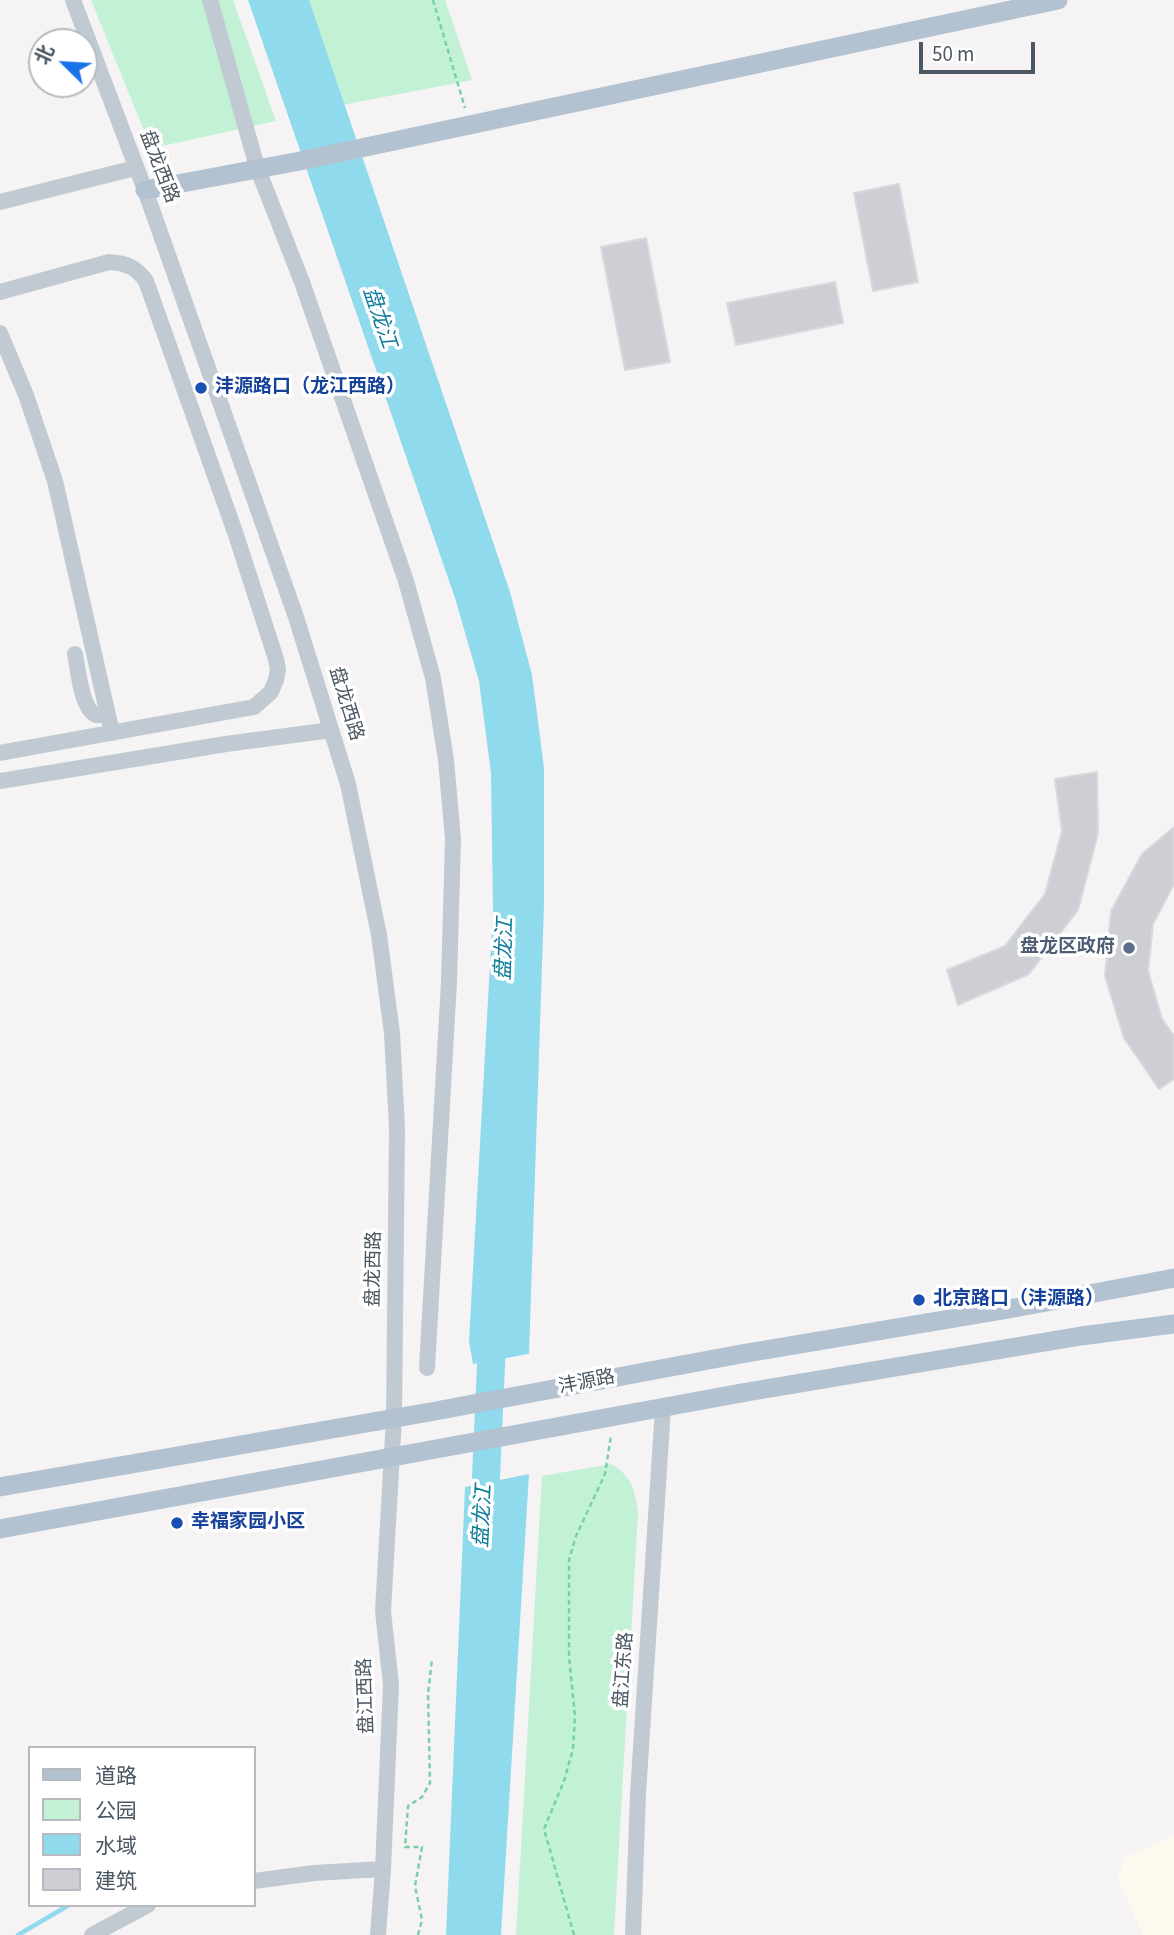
<!DOCTYPE html>
<html>
<head>
<meta charset="utf-8">
<style>
  body { margin:0 }
  #map { position:relative; width:1174px; height:1935px; overflow:hidden; background:#f5f3f3; font-family:"Source Sans 3","Noto Sans SC",sans-serif }
  canvas { display:block }
  .legend { position:absolute; left:28px; top:1746px; width:228px; height:161px; box-sizing:border-box; background:#fff; border:2px solid #b7bbc0; margin:0; padding:9px 12px; list-style:none; font-size:21px; color:#4a5661 }
  .legend li { display:flex; align-items:center; gap:14px; height:35px }
  .legend b { width:35px; border:2px solid #b7bbc0 }
  .north { position:absolute; left:28px; top:28px; width:70px; height:70px; box-sizing:border-box; background:#fff; border:2px solid #b7bbc0; border-radius:50%; rotate:294deg; font-size:19px; font-weight:700; line-height:28px; text-align:center; color:#4a5661 }
  .north::after { content:''; display:block; margin:auto; width:24px; height:32px; background:#1a73e8; clip-path:polygon(50% 0,100% 100%,50% 72%,0 100%) }
  .scale { position:absolute; left:919px; top:42px; width:116px; height:32px; box-sizing:border-box; border:4px solid #4a5661; border-top:0; padding-left:9px; font-size:21px; line-height:24px; white-space:nowrap; color:#4a5661; -webkit-text-stroke:5px #fff; paint-order:stroke }
</style>
</head>
<body>
<div id="map">
<canvas width="1174" height="1935"></canvas>
<ul class="legend">
<li><b style="height:9px;background:#b3c2d1"></b>道路</li>
<li><b style="height:19px;background:#c3f1d5"></b>公园</li>
<li><b style="height:19px;background:#90daee"></b>水域</li>
<li><b style="height:19px;background:#cdcfd5"></b>建筑</li>
</ul>
<div class="north">北</div>
<div class="scale">50 m</div>
</div>
<script>
const g = document.querySelector('canvas').getContext('2d');
g.lineJoin = 'round';
function paint(path, color) {
  g.fillStyle = color;
  g.fill(path, 'evenodd');
}
function stroke(path, color, width, dash) {
  g.strokeStyle = color;
  g.lineWidth = width;
  g.lineCap = dash ? 'butt' : 'round';
  g.setLineDash(dash || []);
  g.stroke(path);
}
function label(font, color, halo, rows, align = 'center') {
  g.font = font + ' "Source Sans 3","Noto Sans SC",sans-serif';
  g.lineWidth = 7;
  g.setLineDash([]);
  g.textBaseline = 'middle';
  g.strokeStyle = halo;
  g.fillStyle = color;
  for (const [text, x, y, turn = 0] of rows) {
    g.save();
    g.translate(x, y);
    g.rotate((+turn || 0) * Math.PI / 180);
    g.textAlign = isNaN(turn) ? turn : align;
    if (halo) g.strokeText(text, 0, 0);
    g.fillText(text, 0, 0);
    g.restore();
  }
}
paint(new Path2D(`
  M1174 1835V1935H1143L1118 1879 1124 1858Z`), '#fdf9ef');
paint(new Path2D(`
  M91 0H233L276 121 162 146 149 143Z
  M300 0H445L472 80 337 106Z
  M611 1464C632 1476 635 1490 638 1513L614 1935H516L542 1476Z`), '#c3f1d5');
paint(new Path2D(`
  M248 0H309L510 592 532 675 544 768V905L529 1354 473 1364 469 1341 493 910 491 773 479 681 455 598Z
  M529 1474 501 1935H446L465 1487Z`), '#90daee');
paint(new Path2D(`
  M529 1354H533L530 1357 474 1367 470 1365Z
  M528 1470 533 1473 461 1487 464 1483Z`), '#f5f3f3');
stroke(new Path2D(`
  M18 1935 69 1905`), '#90daee', 4.5);
stroke(new Path2D(`
  M484 1520 493 1322`), '#90daee', 28);
const building = new Path2D(`
  M899 184 918 282 873 291 854 193Z
  M646 238 670 362 625 370 601 247Z
  M835 282 843 323 736 345 727 303Z
  M1097 772 1098 833 1078 910 1029 974 958 1005 947 970 1005 946 1045 894 1062 831 1055 779Z
  M1174 827V884L1153 924 1148 971 1162 1019 1174 1036V1079L1159 1089 1124 1038 1105 976 1111 911 1142 854Z`);
paint(building, '#cdcfd5');
stroke(building, '#d7d9de', 2);
stroke(new Path2D(`
  M433 0 465 108
  M418 1935 422 1920 415 1886 422 1847H405L408 1806 422 1797 430 1783 428 1694 432 1659
  M574 1935 544 1829 564 1781 573 1749 575 1716 569 1657V1560L576 1536 605 1474 611 1435`), '#7ad0a6', 2.5, [5, 3.5]);
stroke(new Path2D(`
  M73 0 145 190 296 617 348 784 379 935 392 1033 397 1128 394 1418 383 1611 391 1685 383 1869 378 1935
  M210 0 257 167 302 282 406 581 433 678 446 760 453 839 449 982 427 1368
  M0 202 135 168
  M0 292 109 262C126 263 136 267 146 281L236 535 276 659 278 669 276 680 271 692 254 707 0 753
  M0 333 26 395 55 481 112 733
  M75 654C78 668 81 709 96 715 98 715 105 715 108 715
  M0 781 226 744 331 730
  M254 1881 314 1873 383 1869
  M92 1935 148 1905
  M633 1935 638 1794 663 1408`), '#c1cad2', 16);
stroke(new Path2D(`
  M145 190 300 161 1058 0
  M0 1487 430 1412 741 1354 1009 1309 1174 1278
  M0 1529 747 1392 1081 1336 1174 1324`), '#b3c2d1', 19);
for (const [x, y, r, color] of [
  [201,388,7,"#1a4fb4"],
  [1129,948,7,"#5c6f8a"],
  [919,1300,7,"#1a4fb4"],
  [177,1523,7,"#1a4fb4"]
]) {
  const dot = new Path2D();
  dot.arc(x, y, r, 0, 2 * Math.PI);
  g.fillStyle = color;
  g.fill(dot);
  stroke(dot, '#fff', 2.5);
}
label('19px', '#4a5661', '#fff', [
  ["盘龙西路",158,167,69],
  ["盘龙西路",345,704,73],
  ["盘龙西路",375,1269,-89],
  ["沣源路",587,1383,-11],
  ["盘江东路",625,1670,-86],
  ["盘江西路",367,1696,-92]
]);
label('bold 19px', '#164399', '#fff', [
  ["沣源路口（龙江西路）",215,388],
  ["北京路口（沣源路）",933,1300],
  ["幸福家园小区",191,1523]
], 'left');
label('bold 19px', '#4e5e75', '#fff', [
  ["盘龙区政府",1115,948]
], 'right');
label('italic 21px', '#0c7c9b', '#fff', [
  ["盘龙江",378,318,71],
  ["盘龙江",506,949,-88],
  ["盘龙江",484,1516,-87]
]);
</script>
</body>
</html>
